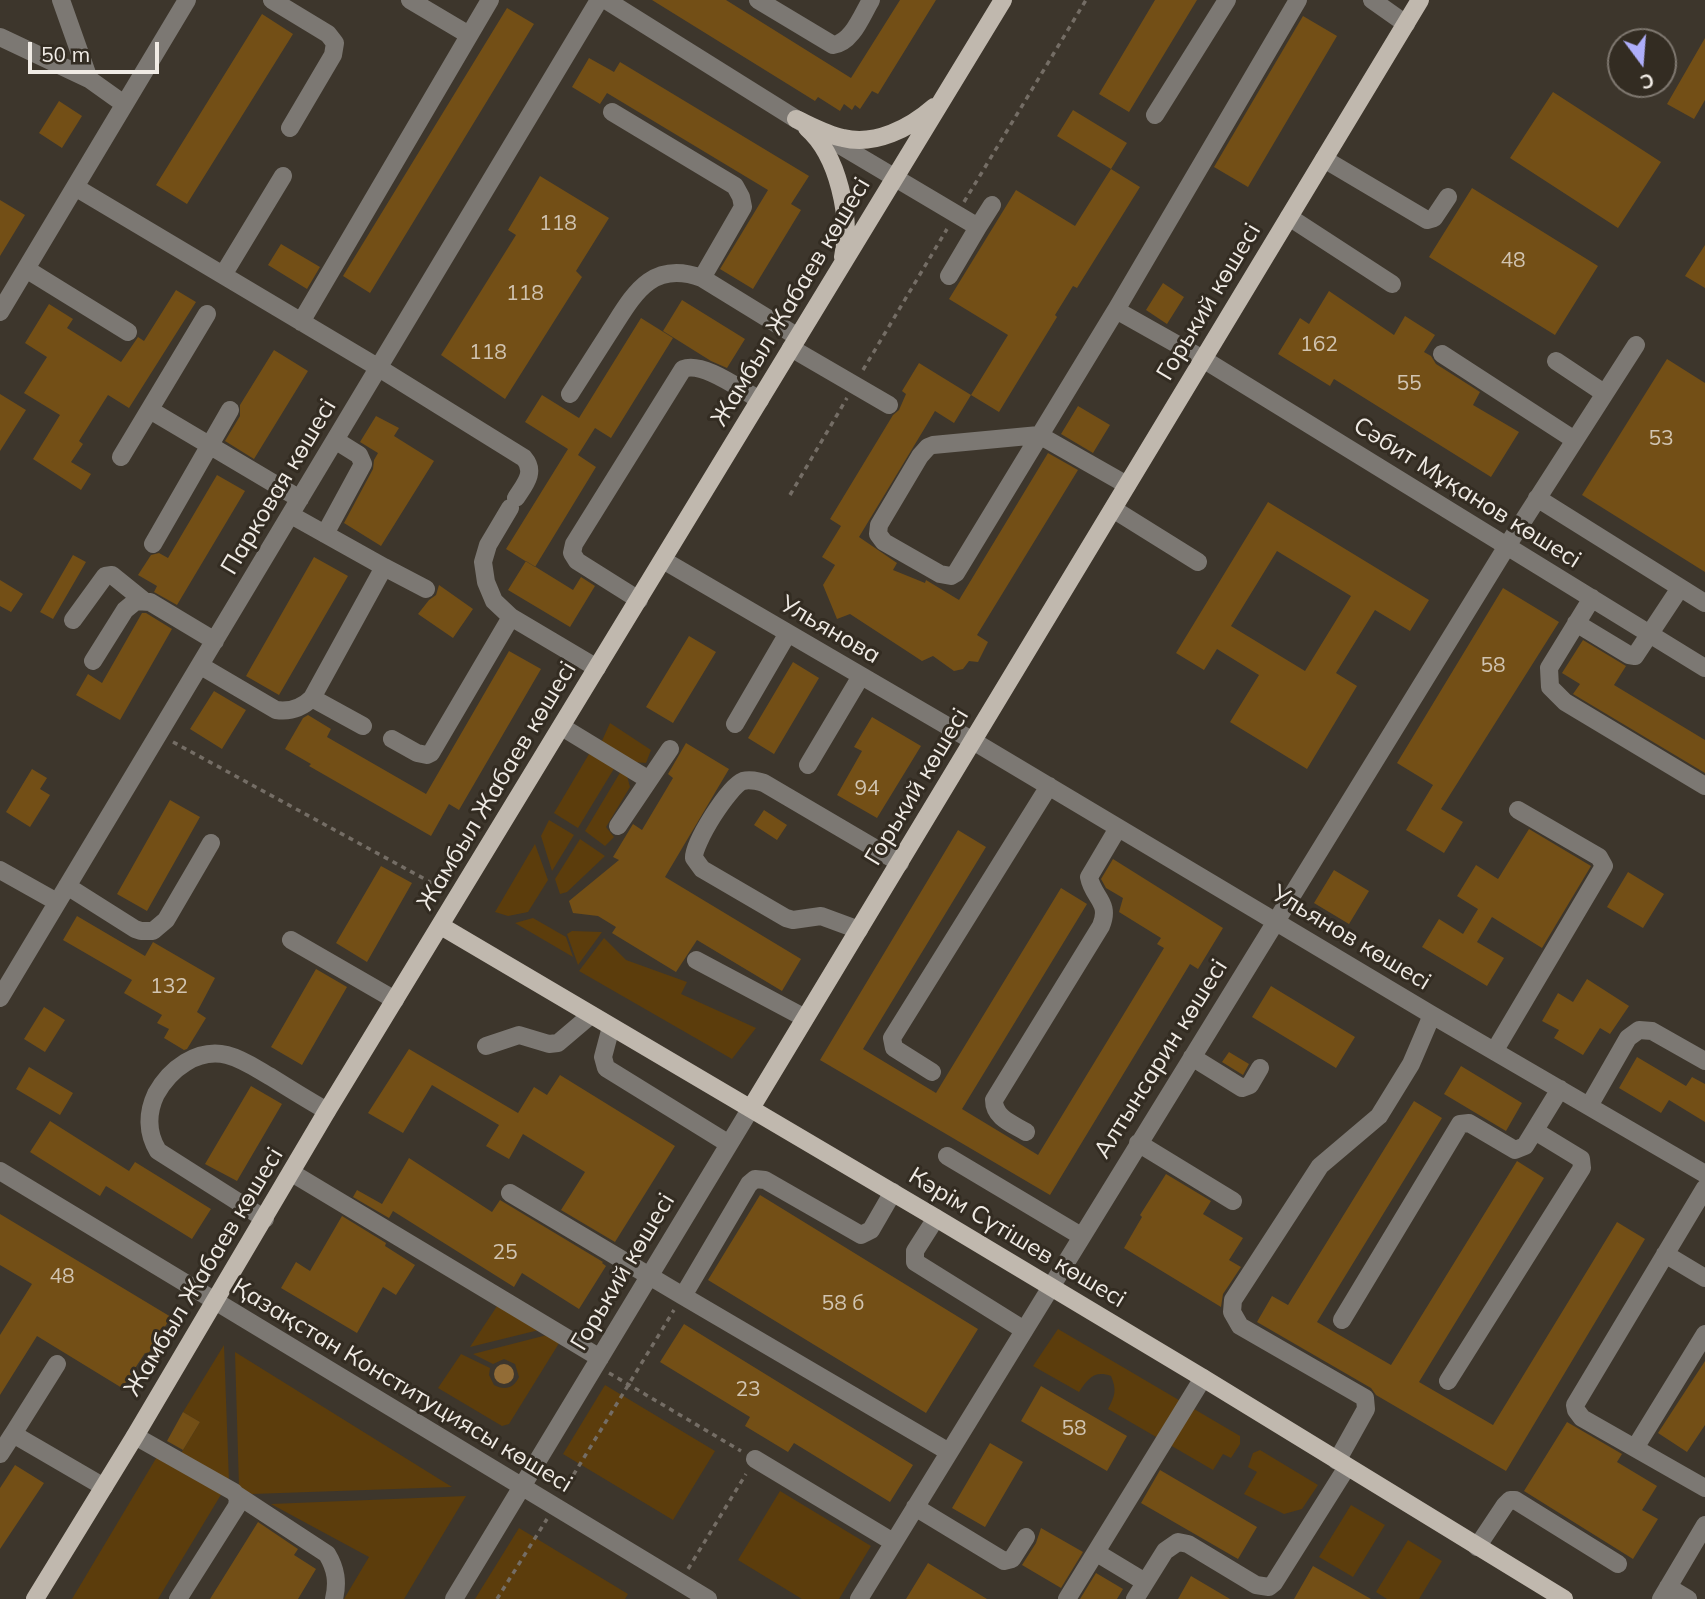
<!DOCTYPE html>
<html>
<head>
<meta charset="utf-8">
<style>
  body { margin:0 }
  #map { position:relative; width:1705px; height:1599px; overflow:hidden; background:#3d362c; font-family:Mulish,sans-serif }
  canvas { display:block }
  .north { position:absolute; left:1607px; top:28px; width:70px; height:70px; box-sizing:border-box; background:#332c22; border:2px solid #7f7870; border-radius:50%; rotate:164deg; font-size:19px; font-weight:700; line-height:28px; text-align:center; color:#f0ebe5 }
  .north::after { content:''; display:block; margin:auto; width:24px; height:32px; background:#aeaefa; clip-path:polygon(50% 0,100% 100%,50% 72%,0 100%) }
  .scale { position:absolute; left:28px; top:42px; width:131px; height:32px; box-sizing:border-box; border:4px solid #f0ebe5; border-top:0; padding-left:9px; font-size:21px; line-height:24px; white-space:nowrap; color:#f0ebe5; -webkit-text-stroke:5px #332c22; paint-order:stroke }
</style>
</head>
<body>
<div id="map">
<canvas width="1705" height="1599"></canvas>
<div class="north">С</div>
<div class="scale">50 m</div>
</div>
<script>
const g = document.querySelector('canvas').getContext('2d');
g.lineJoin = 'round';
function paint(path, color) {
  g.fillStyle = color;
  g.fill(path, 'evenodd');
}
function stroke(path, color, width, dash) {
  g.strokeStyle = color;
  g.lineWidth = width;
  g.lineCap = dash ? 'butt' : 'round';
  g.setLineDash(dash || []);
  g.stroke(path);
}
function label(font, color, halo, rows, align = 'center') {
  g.font = font + ' Mulish,sans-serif';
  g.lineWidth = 6;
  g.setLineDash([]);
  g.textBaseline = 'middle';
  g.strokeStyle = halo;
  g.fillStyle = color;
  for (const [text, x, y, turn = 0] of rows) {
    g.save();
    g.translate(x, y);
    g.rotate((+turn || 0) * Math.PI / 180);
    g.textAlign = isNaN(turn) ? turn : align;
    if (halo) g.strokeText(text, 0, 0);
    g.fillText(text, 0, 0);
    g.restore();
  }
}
paint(new Path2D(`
  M610 723 651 750 646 763 634 762 601 743Z
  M589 754 615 767 578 828 554 813Z
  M621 771 627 776 630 787 606 827 614 837 605 846 585 831Z
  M549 820 574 835 552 871 541 836Z
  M580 839 605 856 567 892 560 894 555 879Z
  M535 844 548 880 528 912 508 916 495 912Z
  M533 918 566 937 573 957 515 923Z
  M572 931 602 932 578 965 567 934Z
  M604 938 626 960 687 982 681 994 756 1028 732 1059 579 971Z
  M499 1303 543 1329 470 1347Z
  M1058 1329 1240 1436V1444L1231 1458 1223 1454 1213 1470 1108 1409C1115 1396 1117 1390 1111 1376 1094 1370 1088 1379 1079 1392L1033 1366Z
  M551 1334 561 1340 509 1424 502 1426 438 1388 461 1354 490 1368 489 1375 494 1385C505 1391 514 1388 519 1377L515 1364 504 1359 493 1364 473 1354Z
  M224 1345 229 1482 180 1455 200 1422 183 1412Z
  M235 1352 452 1487 252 1494 239 1487Z
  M605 1385 715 1451 673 1520 563 1454Z
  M1260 1450 1318 1485 1302 1509 1284 1514 1244 1494 1257 1472 1248 1467 1253 1453Z
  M158 1455 222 1493 158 1599H72Z
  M780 1491 871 1546 839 1599H802L738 1560Z
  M466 1496 404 1599H344L369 1557 271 1504Z
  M1351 1505 1385 1525 1353 1577 1319 1557Z
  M519 1528 628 1594 625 1599H475Z
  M1408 1540 1442 1561 1419 1599H1387L1376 1592Z`), '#5c3d0c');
paint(new Path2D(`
  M494 1374a10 10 0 1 1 20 0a10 10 0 1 1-20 0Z`), '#926c36');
paint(new Path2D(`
  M652 0H726L851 78 900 0H936L878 94 872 91 860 109 855 105 852 110 844 104 840 111 818 97 815 101Z
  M1155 0H1197L1129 112 1099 94Z
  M507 8 534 24 370 293 343 276Z
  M262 14 293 34 187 204 156 185Z
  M1303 16 1337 36 1248 187 1214 167Z
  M1705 38V100L1694 119 1667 104Z
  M589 58 614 72 620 62 809 176 791 204 801 210 753 289 720 269 768 190 607 93 600 104 572 87Z
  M1553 92 1661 162 1618 228 1510 158Z
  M59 101 82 116 62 148 39 133Z
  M1073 110 1127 143 1111 169 1057 136Z
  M1111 169 1140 187 1077 288 1073 286 1055 315 1057 317 999 412 971 395 1008 335 949 299 1016 190 1075 226Z
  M540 176 609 218 576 271 582 277 505 399 441 355 516 235 508 230Z
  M1472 188 1598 266 1555 335 1429 257Z
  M0 200 25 215 0 256Z
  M281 244 320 267 307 289 268 265Z
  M1705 245V288L1685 276Z
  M1163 283 1184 297 1167 324 1146 310Z
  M176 290 196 302 129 408 108 395 79 441 83 444 71 462 91 474 81 490 33 459 60 415 24 393 47 357 25 343 49 304 73 319 67 328 121 362 138 337 144 341Z
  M1329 291 1394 335 1405 316 1435 335 1424 352 1431 356 1436 364 1480 392 1473 405 1519 432 1491 477 1334 379 1330 386 1278 354 1300 318 1309 324Z
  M682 300 745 339 727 368 711 361 663 331Z
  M641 318 673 338 611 438 595 428 578 455 596 467 535 567 506 549 568 449 525 422 542 395 579 418Z
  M274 350 308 371 254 459 225 441 240 416V405Z
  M1667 359 1705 383V572L1582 495Z
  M919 363 971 395 954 423 935 411 859 537 897 563 893 570 925 583 926 580 959 600 1048 453 1078 470 977 635 988 642 978 662 969 661 963 669 954 671 933 656 922 661 850 614 837 619 823 585 835 565 822 557 841 526 830 519 893 415 899 410 906 394 902 391Z
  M0 394 26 410 0 451Z
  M1078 406 1110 425 1093 453 1061 434Z
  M376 416 399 428 394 436 434 461 381 546 344 523 373 469 374 460 378 453 360 442Z
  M217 475 245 491 177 605 154 592 157 586 138 575 151 555 159 553 168 558Z
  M1268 502 1429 600 1410 631 1375 610 1336 673 1357 686 1307 769 1230 722 1259 675 1217 649 1204 670 1176 653ZM1277 551 1351 596 1305 671 1231 626Z
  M73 555 86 562 53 619 40 612Z
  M314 557 348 576 279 695 246 676Z
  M526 561 573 590 581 577 595 586 570 627 508 590Z
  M0 580 23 594 11 612 0 606Z
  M439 585 473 609 453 638 418 614 429 600 436 595Z
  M1503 588 1559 622 1441 809 1463 822 1444 853 1406 830 1433 785 1397 763Z
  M142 613H146L172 629 120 720 76 695 88 674 102 683Z
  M689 636 716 652 673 723 646 707Z
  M1583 640 1626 666 1614 685 1705 740V773L1573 694 1580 684 1562 673Z
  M509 651 541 669 459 810 449 804 431 836 309 766 311 764 285 749 303 718 308 715 331 729 327 737 426 794Z
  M793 662 819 678 774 754 748 738Z
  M214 691 246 710 222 749 190 729Z
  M872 717 921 746 877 818 837 795 862 751 854 747Z
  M686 743 729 769 665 877 801 959 782 991 697 940 676 972 612 933 616 927 598 916 573 913 569 901 619 860 613 857 633 824 642 830 673 778 668 774Z
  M32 769 47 778 40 789 50 795 30 827 6 812Z
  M170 800 200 817 147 911 117 894Z
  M764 810 787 825 777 840 754 825Z
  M1529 829 1591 866 1542 948 1492 917 1477 942 1504 958 1487 986 1422 947 1439 919 1463 934 1478 909 1457 896 1476 865 1498 879Z
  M958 830 986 847 863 1049 936 1093 1061 888 1087 904 962 1109 1038 1155 1164 948 1157 944 1161 938 1119 912 1123 898 1106 888 1101 879 1113 859 1223 928 1198 969 1190 964 1050 1195 820 1060Z
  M381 866 412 883 367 962 336 943Z
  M1334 870 1369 891 1349 924 1314 903Z
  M1628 872 1664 894 1643 928 1607 907Z
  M77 916 145 956 153 942 215 978 197 1012 206 1018 187 1049 184 1050 164 1038 169 1029 157 1023 162 1015 124 993 132 980 63 940Z
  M316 969 347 987 302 1065 271 1047Z
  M1587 979 1629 1006 1610 1034 1600 1028 1583 1055 1554 1038 1559 1030 1542 1021 1558 993 1573 1002Z
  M1271 986 1355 1037 1336 1068 1252 1017Z
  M44 1007 65 1020 45 1052 24 1039Z
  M409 1049 518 1113 534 1087 547 1095 560 1075 675 1146 615 1242 561 1210 585 1172 523 1134 509 1159 486 1146 499 1125 432 1085 403 1133 368 1113Z
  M1229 1052 1249 1064 1243 1075 1222 1062Z
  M1637 1057 1686 1086 1692 1077 1705 1084V1122L1669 1100 1661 1113 1619 1088Z
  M1461 1066 1522 1103 1506 1131 1444 1094Z
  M29 1067 73 1093 60 1115 16 1089Z
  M251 1086 282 1104 237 1181 205 1164Z
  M1414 1101 1442 1118 1317 1322 1391 1365 1517 1161 1544 1178 1419 1382 1493 1425 1617 1222 1645 1239 1506 1471 1376 1395 1371 1388 1257 1322 1272 1296 1288 1305Z
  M50 1121 129 1171 135 1162 211 1209 192 1239 106 1186 100 1196 30 1152Z
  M409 1158 492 1212 500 1200 603 1262 602 1263 606 1266 579 1309 522 1273 514 1287 393 1211 389 1218 353 1197 357 1190 382 1204Z
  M1166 1174 1211 1201 1203 1214 1243 1238 1229 1260 1241 1267 1223 1294 1221 1307 1124 1248 1142 1217 1140 1215Z
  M760 1195 978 1329 926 1413 708 1280Z
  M0 1214 171 1317 148 1354 145 1353 122 1388 37 1336 0 1395V1335L32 1284 0 1265Z
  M342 1216 386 1243 385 1246 415 1265 396 1295 383 1287 357 1333 281 1288 296 1262 310 1271Z
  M684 1324 913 1465 890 1502 794 1443 788 1452 745 1426 750 1417 660 1362Z
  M1705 1361V1425L1687 1452 1658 1433Z
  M1041 1386 1127 1436 1107 1471 1021 1421Z
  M183 1412 200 1422 183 1450 167 1441Z
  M1567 1422 1622 1454 1617 1462 1657 1486 1642 1510 1658 1519 1633 1559 1524 1491Z
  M990 1443 1023 1462 985 1527 952 1508Z
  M15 1465 44 1483 0 1549V1488Z
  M1160 1470 1257 1527 1238 1559 1141 1503Z
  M258 1522 298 1549 294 1555 316 1569 298 1599H210Z
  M1041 1528 1083 1552 1061 1588 1022 1565 1036 1543Z
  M928 1563 987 1599H906Z
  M1313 1566 1371 1599H1294Z
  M1096 1573 1123 1589 1117 1599H1080Z
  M1191 1576 1230 1599H1178Z`), '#734f16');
stroke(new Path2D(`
  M964 202 1086 0
  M863 370 947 229
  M790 495 847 398
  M173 742 443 889
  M609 1373 741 1451
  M563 1492 674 1310
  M688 1569 746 1474
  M497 1599 547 1519`), '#746d65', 3.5, [5, 5]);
stroke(new Path2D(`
  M61 0 89 79
  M272 0 328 34 335 43 333 55 290 128
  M410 0 469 35
  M606 0 796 119 978 227 992 205
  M758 0 833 45C852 43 862 15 871 0
  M1372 0 1406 24
  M0 37 89 79 124 104
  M612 112 735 186 741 197 743 207 702 278 798 337
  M1155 115 1227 0
  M1324 159 1427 220 1434 218 1448 197
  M75 187 379 368 524 458C536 472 525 484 516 498
  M1289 217 1392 284
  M26 269 128 332
  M223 275 283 176
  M949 276 978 227
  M1116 310 1298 0
  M0 312 187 0
  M301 322 490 0
  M791 348 889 405
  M1442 354 1573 439
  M1556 361 1604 393
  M570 394C583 374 596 353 609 333 633 296 650 259 702 278
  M150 410 300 499
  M121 457 207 314
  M1127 485 1039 435 933 445 928 447 920 456 879 525 878 534 884 542 940 574 951 576 956 573 1116 310 1203 359 1705 668
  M1537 498 1705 603
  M510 508 488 545 483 562 486 582 494 601 511 617
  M1113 509 1198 562
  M291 515 384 567 312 698
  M325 534 363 464 359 455 335 440
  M153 544 230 410
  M663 560 973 741 1432 1015 1705 1174
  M384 567 426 589
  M1592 598 1549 668 1550 687 1565 702 1705 786
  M639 600 577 561 572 553 574 544 683 369C703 361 741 390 760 400
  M73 620 105 576 112 575 143 600
  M1576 623 1629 655 1635 656 1680 588
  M93 661 125 610 136 601 150 602 215 641
  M201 666 276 710C290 712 302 708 312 698L363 726
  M735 724 788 633
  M562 727 649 780
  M392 739 417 753 427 755 431 753 511 617 597 668
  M808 765 861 676
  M618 826 670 749
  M0 870 57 902
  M67 886 135 929 141 931H153L166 920 211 843
  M859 930 821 916 793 920 786 918 702 869 694 858C693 844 728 787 743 781 750 779 757 781 764 783L900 863
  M291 940 395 1000
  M696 960 805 1018
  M0 998 599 0
  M611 1027 603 1057 606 1068 729 1144
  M486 1046 519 1035 549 1044 558 1043 591 1015
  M1495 1050 1604 866 1599 857 1518 810
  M1192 1057 1242 1088 1250 1085 1260 1068
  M932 1072 894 1048 892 1038 1049 786
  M1589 1106 1628 1038 1639 1030 1652 1031 1705 1061
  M1026 1132C1013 1124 994 1118 994 1100L1101 926C1111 902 1093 898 1089 877L1118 828
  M1138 1143 1233 1201
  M947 1156 1081 1236
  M0 1171 708 1599
  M292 1173 600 1358
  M1705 1188 1575 1405 1576 1410 1582 1418 1705 1488
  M510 1193 683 1296 749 1184 755 1179 765 1180 861 1235 871 1230 893 1192
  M936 1218 915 1251V1262L1024 1330
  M265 1219 158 1151C147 1133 147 1113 156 1094 170 1069 197 1048 227 1055 243 1059 257 1069 271 1077 290 1089 308 1100 327 1111
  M1665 1254 1705 1278
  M683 1296 949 1452
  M1342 1320 1460 1124 1469 1123 1515 1150 1525 1146 1560 1089
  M1448 1381 1582 1168 1581 1159 1535 1131
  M13 1434 57 1364
  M135 1436 234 1492 238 1498 237 1506 178 1599
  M1635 1448 1705 1334
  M0 1454 13 1434 104 1487
  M755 1459 893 1542
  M1337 1461 1366 1409 1365 1398 1240 1326 1232 1312 1233 1300 1320 1166 1379 1116 1411 1064 1432 1015
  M237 1495 327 1554C336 1569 338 1582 334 1599
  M915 1507 1004 1561 1012 1559 1026 1537
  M1477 1547 1505 1505 1510 1500H1515L1618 1564
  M1097 1553 1145 1582
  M1668 1587 1688 1599
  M454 1599 751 1108
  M859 1599 1507 546 1636 345
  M1067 1599 1203 1378
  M1135 1599 1165 1551 1178 1542 1188 1544 1256 1585 1269 1587 1274 1583 1347 1467
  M1661 1599 1705 1525`), '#7c7873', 18);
stroke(new Path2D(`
  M796 119C811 126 827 135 843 138 875 146 910 128 934 107
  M807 128C838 155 852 218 843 257
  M441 926 936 1218 1203 1378 1564 1599
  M751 1108 1420 0
  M35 1599 135 1436 327 1111 1003 0`), '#c0b8ae', 18);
label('21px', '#d1c4b1', null, [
  ["118",558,224],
  ["48",1513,261],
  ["118",525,294],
  ["162",1319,345],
  ["118",488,353],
  ["55",1409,384],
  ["53",1661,439],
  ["58",1493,666],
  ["94",867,789],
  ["132",169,987],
  ["25",505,1253],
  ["48",62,1277],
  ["58 б",843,1304],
  ["23",748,1390],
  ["58",1074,1429]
]);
label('24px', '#f0ebe5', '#332c22', [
  ["Жамбыл Жабаев көшесі",791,302,-59],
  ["Горький көшесі",1209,302,-59],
  ["Парковая көшесі",279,487,-59],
  ["Сәбит Мұқанов көшесі",1467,493,32],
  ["Ульянова",830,630,30],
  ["Жамбыл Жабаев көшесі",497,786,-59],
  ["Горький көшесі",917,787,-59],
  ["Ульянов көшесі",1351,938,31],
  ["Алтынсарин көшесі",1161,1059,-58],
  ["Кәрім Сүтішев көшесі",1017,1238,31],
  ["Жамбыл Жабаев көшесі",204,1272,-59],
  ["Горький көшесі",623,1272,-59],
  ["Қазақстан Конституциясы көшесі",402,1386,31]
]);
</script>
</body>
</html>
